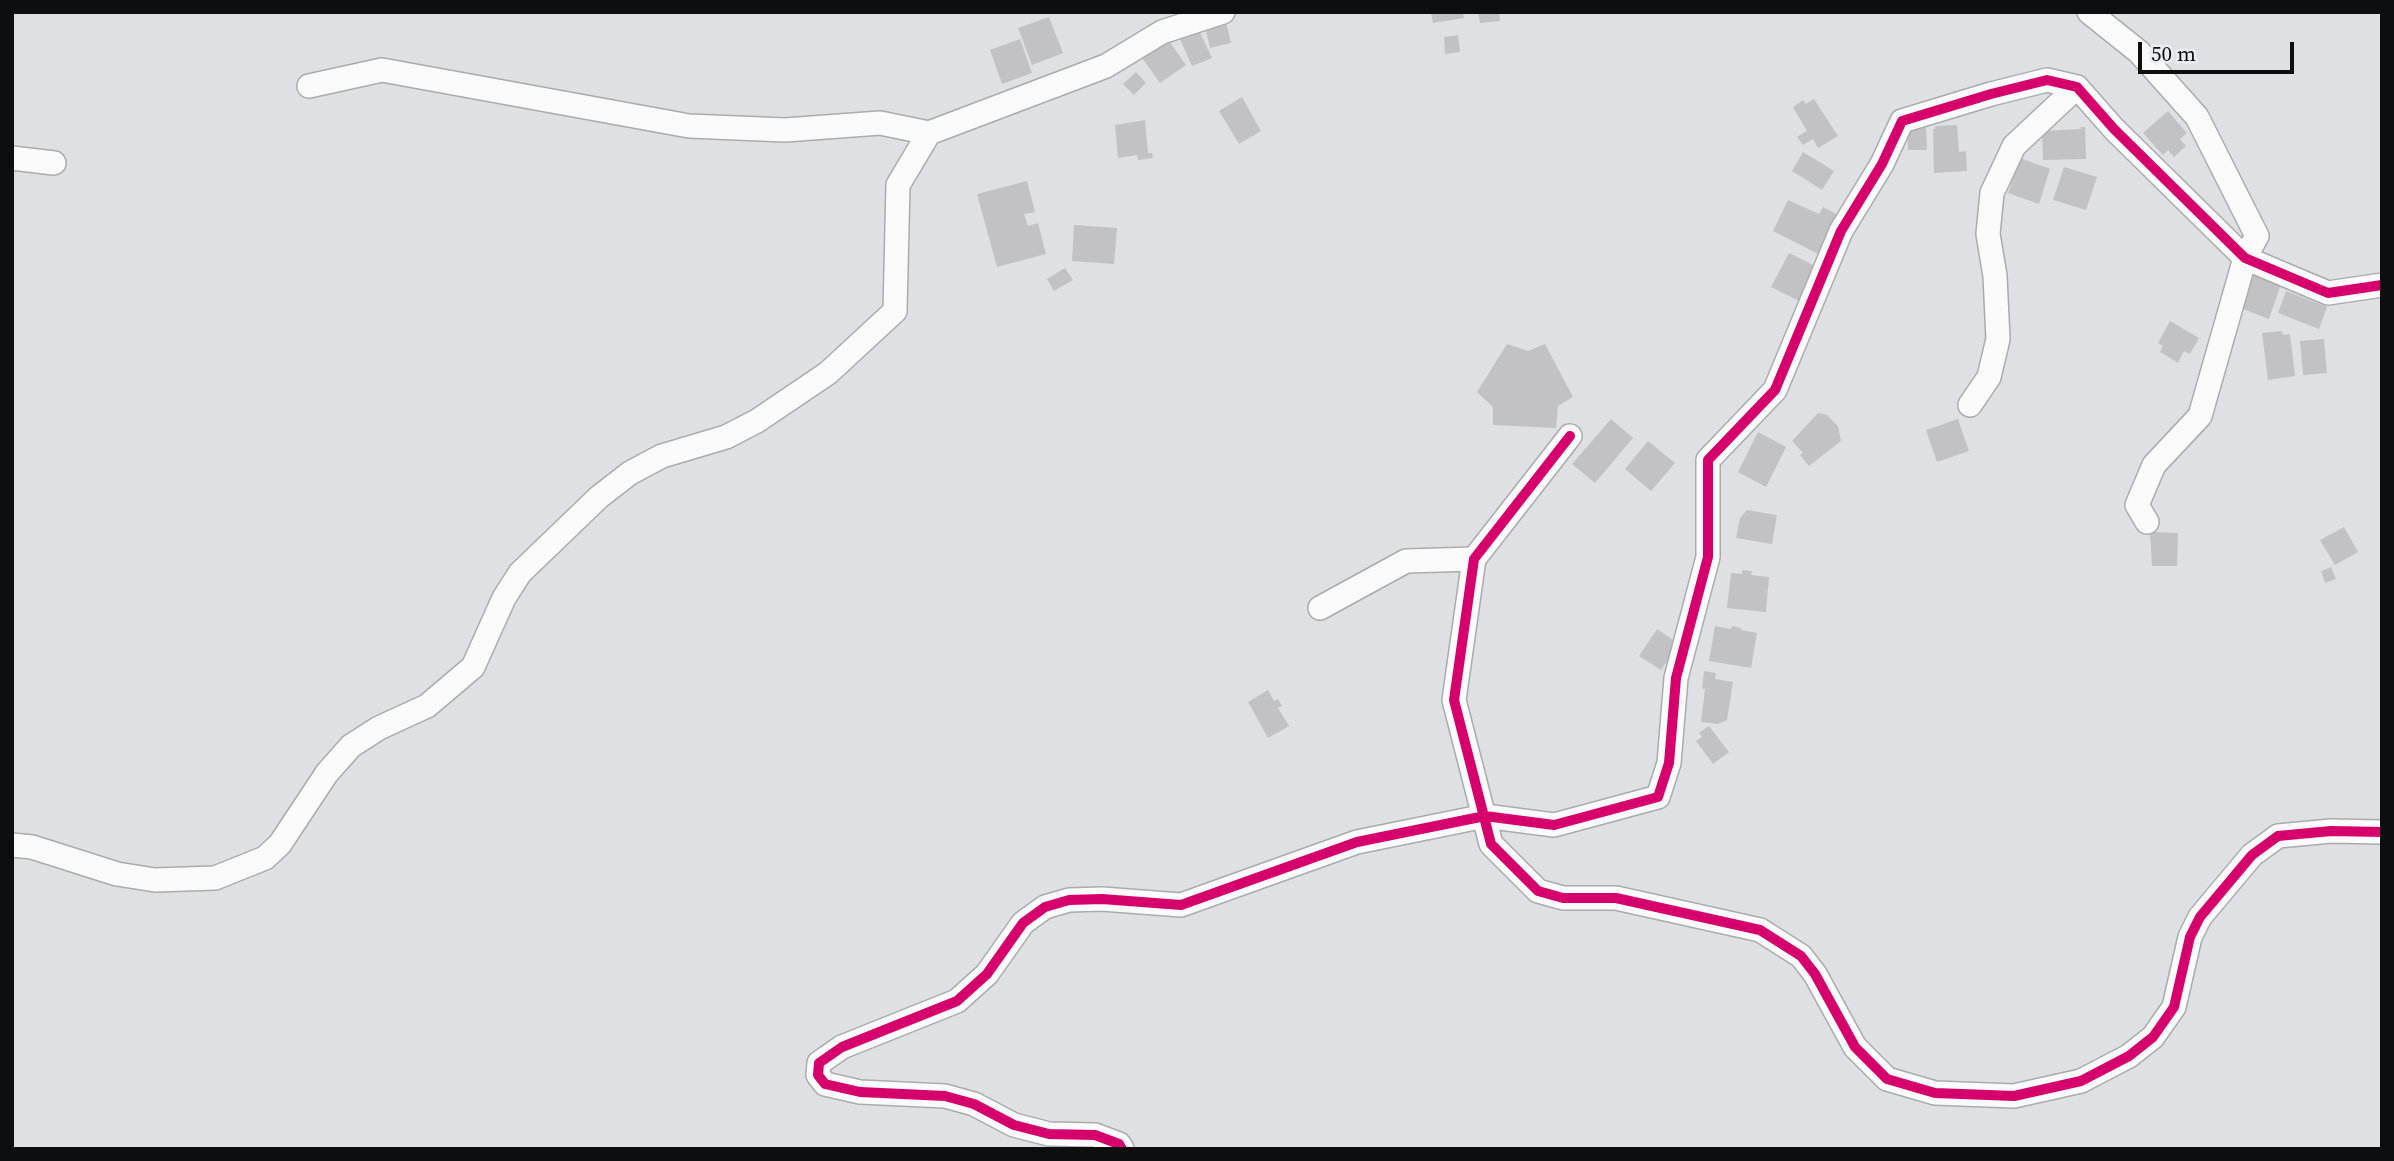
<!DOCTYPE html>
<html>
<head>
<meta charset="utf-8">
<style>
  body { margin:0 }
  #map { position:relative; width:2394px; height:1161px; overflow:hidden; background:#dfe0e4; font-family:"Source Serif 4",serif }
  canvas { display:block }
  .frame { position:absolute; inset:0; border:14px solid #0d0e10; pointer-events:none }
  .scale { position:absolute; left:2138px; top:42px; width:156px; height:32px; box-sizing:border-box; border:4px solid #0d0e10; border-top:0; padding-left:9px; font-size:21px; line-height:24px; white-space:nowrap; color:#0d0e10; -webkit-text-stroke:5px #eaecf3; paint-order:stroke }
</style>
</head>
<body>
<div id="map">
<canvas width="2394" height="1161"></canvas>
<div class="frame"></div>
<div class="scale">50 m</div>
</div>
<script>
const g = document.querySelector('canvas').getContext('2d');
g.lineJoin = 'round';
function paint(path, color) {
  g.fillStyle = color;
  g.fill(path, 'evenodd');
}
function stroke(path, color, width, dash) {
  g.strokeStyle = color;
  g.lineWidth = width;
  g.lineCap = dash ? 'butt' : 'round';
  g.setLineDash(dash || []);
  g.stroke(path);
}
paint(new Path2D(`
  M1431 12H1463L1464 18 1433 23Z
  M1478 12H1499L1500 21 1480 23Z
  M1049 17 1063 53 1032 65 1018 28Z
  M1225 17 1231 43 1210 48 1204 22Z
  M1173 30H1199L1212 58 1192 66 1180 39 1178 40Z
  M1164 34 1186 65 1160 83 1138 52Z
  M1458 35 1460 52 1445 54 1444 37Z
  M1020 39 1032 73 1002 84 990 50Z
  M1136 72 1146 83 1134 95 1123 84Z
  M1242 97 1261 131 1239 144 1219 111Z
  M1814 99 1838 136 1818 148 1813 139 1803 145 1797 137 1807 131 1793 107 1803 100 1806 104Z
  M2168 111 2187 133 2180 139 2186 146 2174 157 2168 150 2163 155 2143 133Z
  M1145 120 1148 153H1152L1153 158 1138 160 1137 155 1118 158 1115 125Z
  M1957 125 1959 152 1966 151 1967 171 1934 173 1933 129H1935V126Z
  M1907 126H1926L1927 150H1908Z
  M2081 127H2085L2086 159 2043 160 2042 131 2081 129Z
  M1803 152 1834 171 1822 190 1792 171Z
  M2020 158 2050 169 2039 204 2008 193Z
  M2064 167 2097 177 2086 210 2053 200Z
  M1027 181 1035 212 1024 214 1028 226 1038 223 1046 254 997 267 977 194Z
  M1788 200 1819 214 1823 207 1840 216 1820 255 1773 231Z
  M1074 225 1117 228 1114 264 1072 261Z
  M1789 253 1817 267 1799 301 1771 287Z
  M1065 268 1073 280 1054 291 1047 279Z
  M2248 272 2281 284 2269 319 2235 306Z
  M2286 291 2327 307 2319 329 2278 313Z
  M2170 321 2199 338 2190 354 2184 351 2178 363 2160 352 2163 346 2158 343Z
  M2282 331 2283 335 2290 334 2295 376 2268 380 2262 333Z
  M2324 339 2327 373 2303 375 2300 341Z
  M1507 344 1528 351 1545 344 1573 397 1558 406 1556 428 1493 425V407L1477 392Z
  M1818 413 1827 415 1838 426 1841 441 1809 466 1800 455 1803 453 1792 441Z
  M1611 419 1633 438 1595 483 1572 464Z
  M1958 419 1969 451 1937 462 1926 430Z
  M1758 432 1786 447 1766 487 1738 472Z
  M1648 441 1675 463 1651 491 1625 469Z
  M1747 510 1777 515 1772 544 1736 538 1740 518Z
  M2344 527 2358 552 2335 565 2320 540Z
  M2150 532 2178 533 2177 566H2152Z
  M2331 567 2336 579 2325 583 2321 571Z
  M1742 570 1752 571 1751 575 1769 577 1766 612 1727 608 1731 573 1742 574Z
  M1715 626 1731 629 1732 626 1741 628V630L1757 633 1751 668 1709 661Z
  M1657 629 1679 644 1661 670 1639 656Z
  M1704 671 1716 673 1715 679 1733 682 1727 720 1718 724 1701 722 1705 689H1702Z
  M1268 690 1274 701 1278 699 1282 706 1278 708 1289 726 1268 738 1248 702Z
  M1709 726 1729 752 1713 764 1696 741 1702 737 1699 733Z`), '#c2c2c5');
const street = new Path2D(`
  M2089 12 2139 52 2197 117 2257 236 2245 258 2200 416 2154 465 2137 505 2147 522
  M309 86 382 70 689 126 785 130 880 123 929 133 1106 66 1162 32 1223 12
  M12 158 54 163
  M1970 405 1989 377 1998 339 1995 276 1988 234 1992 193 2014 146 2077 87
  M1570 436 1474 559 1454 700 1491 844 1538 891 1563 898H1616L1760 930 1801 956 1815 974 1855 1047 1887 1079 1935 1093 2014 1096 2081 1081 2129 1056 2153 1037 2174 1007 2190 937 2200 917 2252 855 2278 836 2331 831 2382 832
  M1320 608 1406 561 1474 559
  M12 845 32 847 117 874 155 880 215 878 265 858 280 844 327 773 351 746 379 728 427 706 473 667 504 598 520 573 599 497 630 473 662 456 726 437 757 421 828 373 895 311 898 185 929 133
  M1122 1149 1119 1144 1095 1135 1049 1134 1014 1125 974 1104 945 1096 860 1092 825 1084 818 1075 819 1063 842 1047 957 1001 987 974 1023 923 1045 907 1069 900 1102 899 1181 905 1357 842 1485 816 1554 825 1658 797 1669 763 1676 678 1708 557V460L1775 390 1841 231 1882 164 1902 121 1991 94 2047 80 2077 87 2114 129 2245 258 2328 293 2382 285`);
stroke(street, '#aaabae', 26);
stroke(street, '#fafafb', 23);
stroke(new Path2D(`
  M1570 436 1474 559 1454 700 1491 844 1538 891 1563 898H1616L1760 930 1801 956 1815 974 1855 1047 1887 1079 1935 1093 2014 1096 2081 1081 2129 1056 2153 1037 2174 1007 2190 937 2200 917 2252 855 2278 836 2331 831 2382 832
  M1122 1149 1119 1144 1095 1135 1049 1134 1014 1125 974 1104 945 1096 860 1092 825 1084 818 1075 819 1063 842 1047 957 1001 987 974 1023 923 1045 907 1069 900 1102 899 1181 905 1357 842 1485 816 1554 825 1658 797 1669 763 1676 678 1708 557V460L1775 390 1841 231 1882 164 1902 121 1991 94 2047 80 2077 87 2114 129 2245 258 2328 293 2382 285`), '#d6006c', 10);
</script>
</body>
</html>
